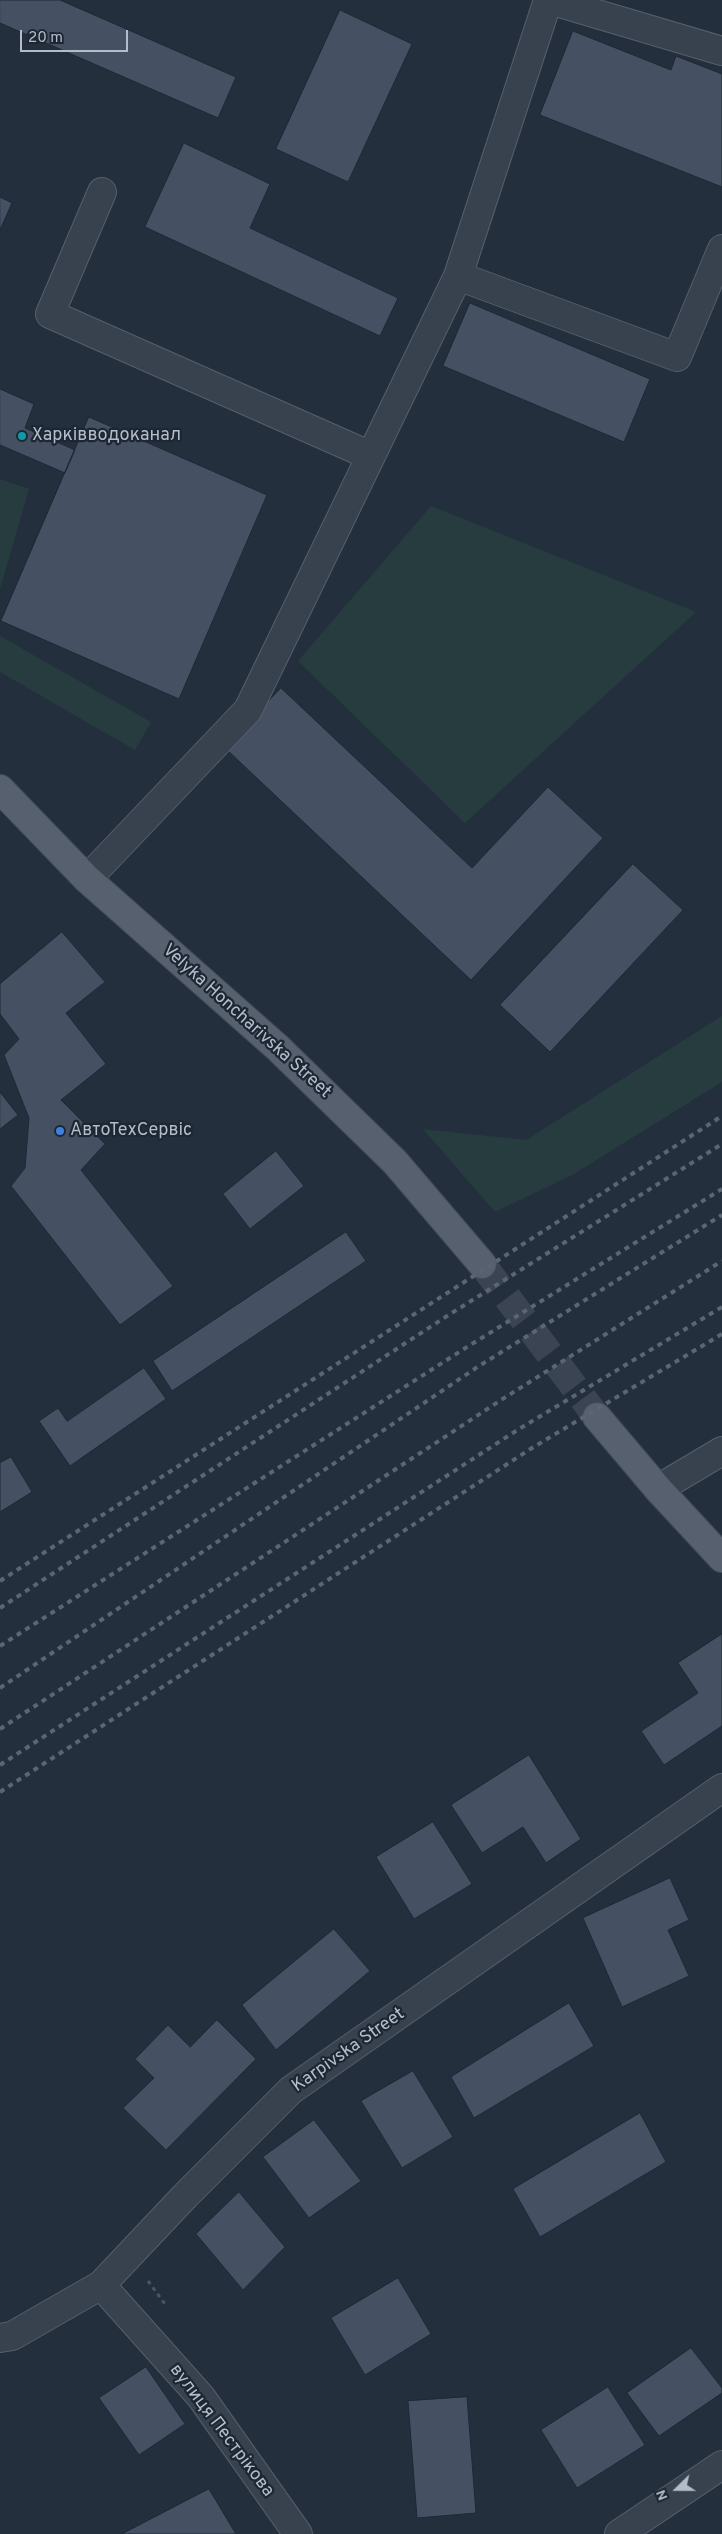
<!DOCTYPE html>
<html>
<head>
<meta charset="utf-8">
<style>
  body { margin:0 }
  #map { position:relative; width:722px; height:2534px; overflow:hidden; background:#242f3e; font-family:Overpass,sans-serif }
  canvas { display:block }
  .north { position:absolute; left:652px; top:2464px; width:50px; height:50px; -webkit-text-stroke:4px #1d2633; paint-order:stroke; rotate:248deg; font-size:14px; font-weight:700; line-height:20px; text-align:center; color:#b4bcc9 }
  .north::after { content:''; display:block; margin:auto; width:18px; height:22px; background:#b4bcc9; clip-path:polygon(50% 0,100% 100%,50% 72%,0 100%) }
  .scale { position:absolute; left:20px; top:30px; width:108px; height:22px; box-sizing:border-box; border:2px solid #b4bcc9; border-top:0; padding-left:6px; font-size:15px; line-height:18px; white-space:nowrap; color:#b4bcc9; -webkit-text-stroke:4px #1d2633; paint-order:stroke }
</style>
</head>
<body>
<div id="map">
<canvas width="722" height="2534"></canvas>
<div class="north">N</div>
<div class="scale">20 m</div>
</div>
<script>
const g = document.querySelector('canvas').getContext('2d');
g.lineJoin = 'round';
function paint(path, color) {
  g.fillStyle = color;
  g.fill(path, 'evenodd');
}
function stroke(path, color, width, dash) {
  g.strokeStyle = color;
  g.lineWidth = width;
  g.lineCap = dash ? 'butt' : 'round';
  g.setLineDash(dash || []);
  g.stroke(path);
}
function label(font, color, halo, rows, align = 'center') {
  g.font = font + ' Overpass,sans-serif';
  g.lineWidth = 4.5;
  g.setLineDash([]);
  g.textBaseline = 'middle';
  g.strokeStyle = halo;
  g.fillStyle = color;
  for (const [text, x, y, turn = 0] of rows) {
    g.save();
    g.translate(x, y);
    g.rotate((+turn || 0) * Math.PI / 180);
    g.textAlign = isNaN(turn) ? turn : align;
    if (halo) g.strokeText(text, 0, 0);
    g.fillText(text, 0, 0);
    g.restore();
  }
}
paint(new Path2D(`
  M0 479 29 489 0 589Z
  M431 506 696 612 465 823 298 661Z
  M0 636 151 722 135 750 0 672Z
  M722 1016V1082L574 1174 495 1212 423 1129 526 1140Z`), '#263c3f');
const building = new Path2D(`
  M0 0H60L236 77 218 118 0 23Z
  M340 10 412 44 348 182 276 149Z
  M573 31 671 70 676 56 722 74V187L540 115Z
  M184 143 270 184 250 228 398 298 380 336 145 227Z
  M0 197 12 203 0 230Z
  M470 303 650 379 624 442 443 366Z
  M0 389 34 404 25 428 75 450 65 473 0 445Z
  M89 417 267 495 179 699 1 621Z
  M281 688 472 868 548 787 603 838 471 980 225 748Z
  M633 864 683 910 550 1052 500 1005Z
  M62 932 105 982 66 1013 106 1064 61 1100 105 1144 81 1170 173 1286 120 1325 11 1186 25 1168 29 1118 4 1055 19 1039 0 1014V984Z
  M0 1092 18 1115 0 1129Z
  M276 1151 304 1186 250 1229 223 1194Z
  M346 1232 366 1261 172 1391 153 1361Z
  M144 1368 166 1399 70 1466 39 1421 58 1408 67 1421Z
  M11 1457 32 1492 0 1512V1463Z
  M722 1634V1726L664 1765 641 1731 698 1693 678 1663Z
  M529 1755 581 1839 546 1863 523 1827 482 1853 451 1805Z
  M433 1822 472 1884 414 1919 376 1857Z
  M670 1878 689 1920 668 1930 689 1976 622 2007 583 1918Z
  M334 1929 370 1971 276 2050 242 2005Z
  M569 2003 594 2046 474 2118 451 2077Z
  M217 2020 256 2059 166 2150 123 2108 154 2078 135 2059 168 2025 190 2047Z
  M413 2071 453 2137 402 2168 361 2101Z
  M640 2113 666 2162 540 2237 513 2189Z
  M314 2120 361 2181 309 2218 263 2157Z
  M239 2192 285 2247 243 2290 196 2234Z
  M398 2278 431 2334 365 2375 331 2318Z
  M691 2348 722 2388V2393L659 2436 627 2393Z
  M146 2367 185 2424 139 2455 99 2398Z
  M608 2387 645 2445 577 2488 541 2430Z
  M467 2397 476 2513 417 2518 408 2401Z
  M209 2489 236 2534H122Z`);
paint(building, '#455162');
stroke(building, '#1f2835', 1);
stroke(new Path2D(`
  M482 1264 597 1417`), '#3a4453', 28, [28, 14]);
const minor = new Path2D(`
  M550 0 722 51
  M102 192 50 314 371 456
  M458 276 548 0
  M87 879 248 710 458 276 677 357 722 249
  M658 1489 722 1451
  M101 2285 201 2397 298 2534
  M0 2338 12 2336 101 2285 185 2196 291 2090 722 1788
  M619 2534 722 2465`);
const major = new Path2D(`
  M0 789 87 879 278 1048 395 1162 482 1264
  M597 1417 658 1489 722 1558`);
stroke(minor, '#565f6c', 30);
stroke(major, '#414a57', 30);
stroke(new Path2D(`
  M148 2281 165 2304`), '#44595c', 3, [4, 4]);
stroke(minor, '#38414e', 28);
stroke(major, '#56606e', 28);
stroke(new Path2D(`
  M0 1581 722 1116
  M0 1608 447 1316 722 1144
  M0 1646 467 1347 722 1189
  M0 1688 479 1366 722 1215
  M0 1729 501 1400 722 1261
  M0 1765 519 1429 722 1307
  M0 1792 532 1448 722 1334`), '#5a6575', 4, [5, 5]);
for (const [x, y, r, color] of [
  [22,436,5,"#0f9aa8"],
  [60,1131,5,"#3f7fe0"]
]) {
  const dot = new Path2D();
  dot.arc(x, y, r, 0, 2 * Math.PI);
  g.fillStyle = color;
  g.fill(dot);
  stroke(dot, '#1d2633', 2);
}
label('18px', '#b4bcc9', '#1d2633', [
  ["Харківводоканал",32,436],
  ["АвтоТехСервіс",70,1131]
], 'left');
label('18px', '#b4bcc9', '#1d2633', [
  ["Velyka Honcharivska Street",246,1022,42],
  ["Karpivska Street",349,2051,-35],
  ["вулиця Пестрікова",221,2431,53]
]);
</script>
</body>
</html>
